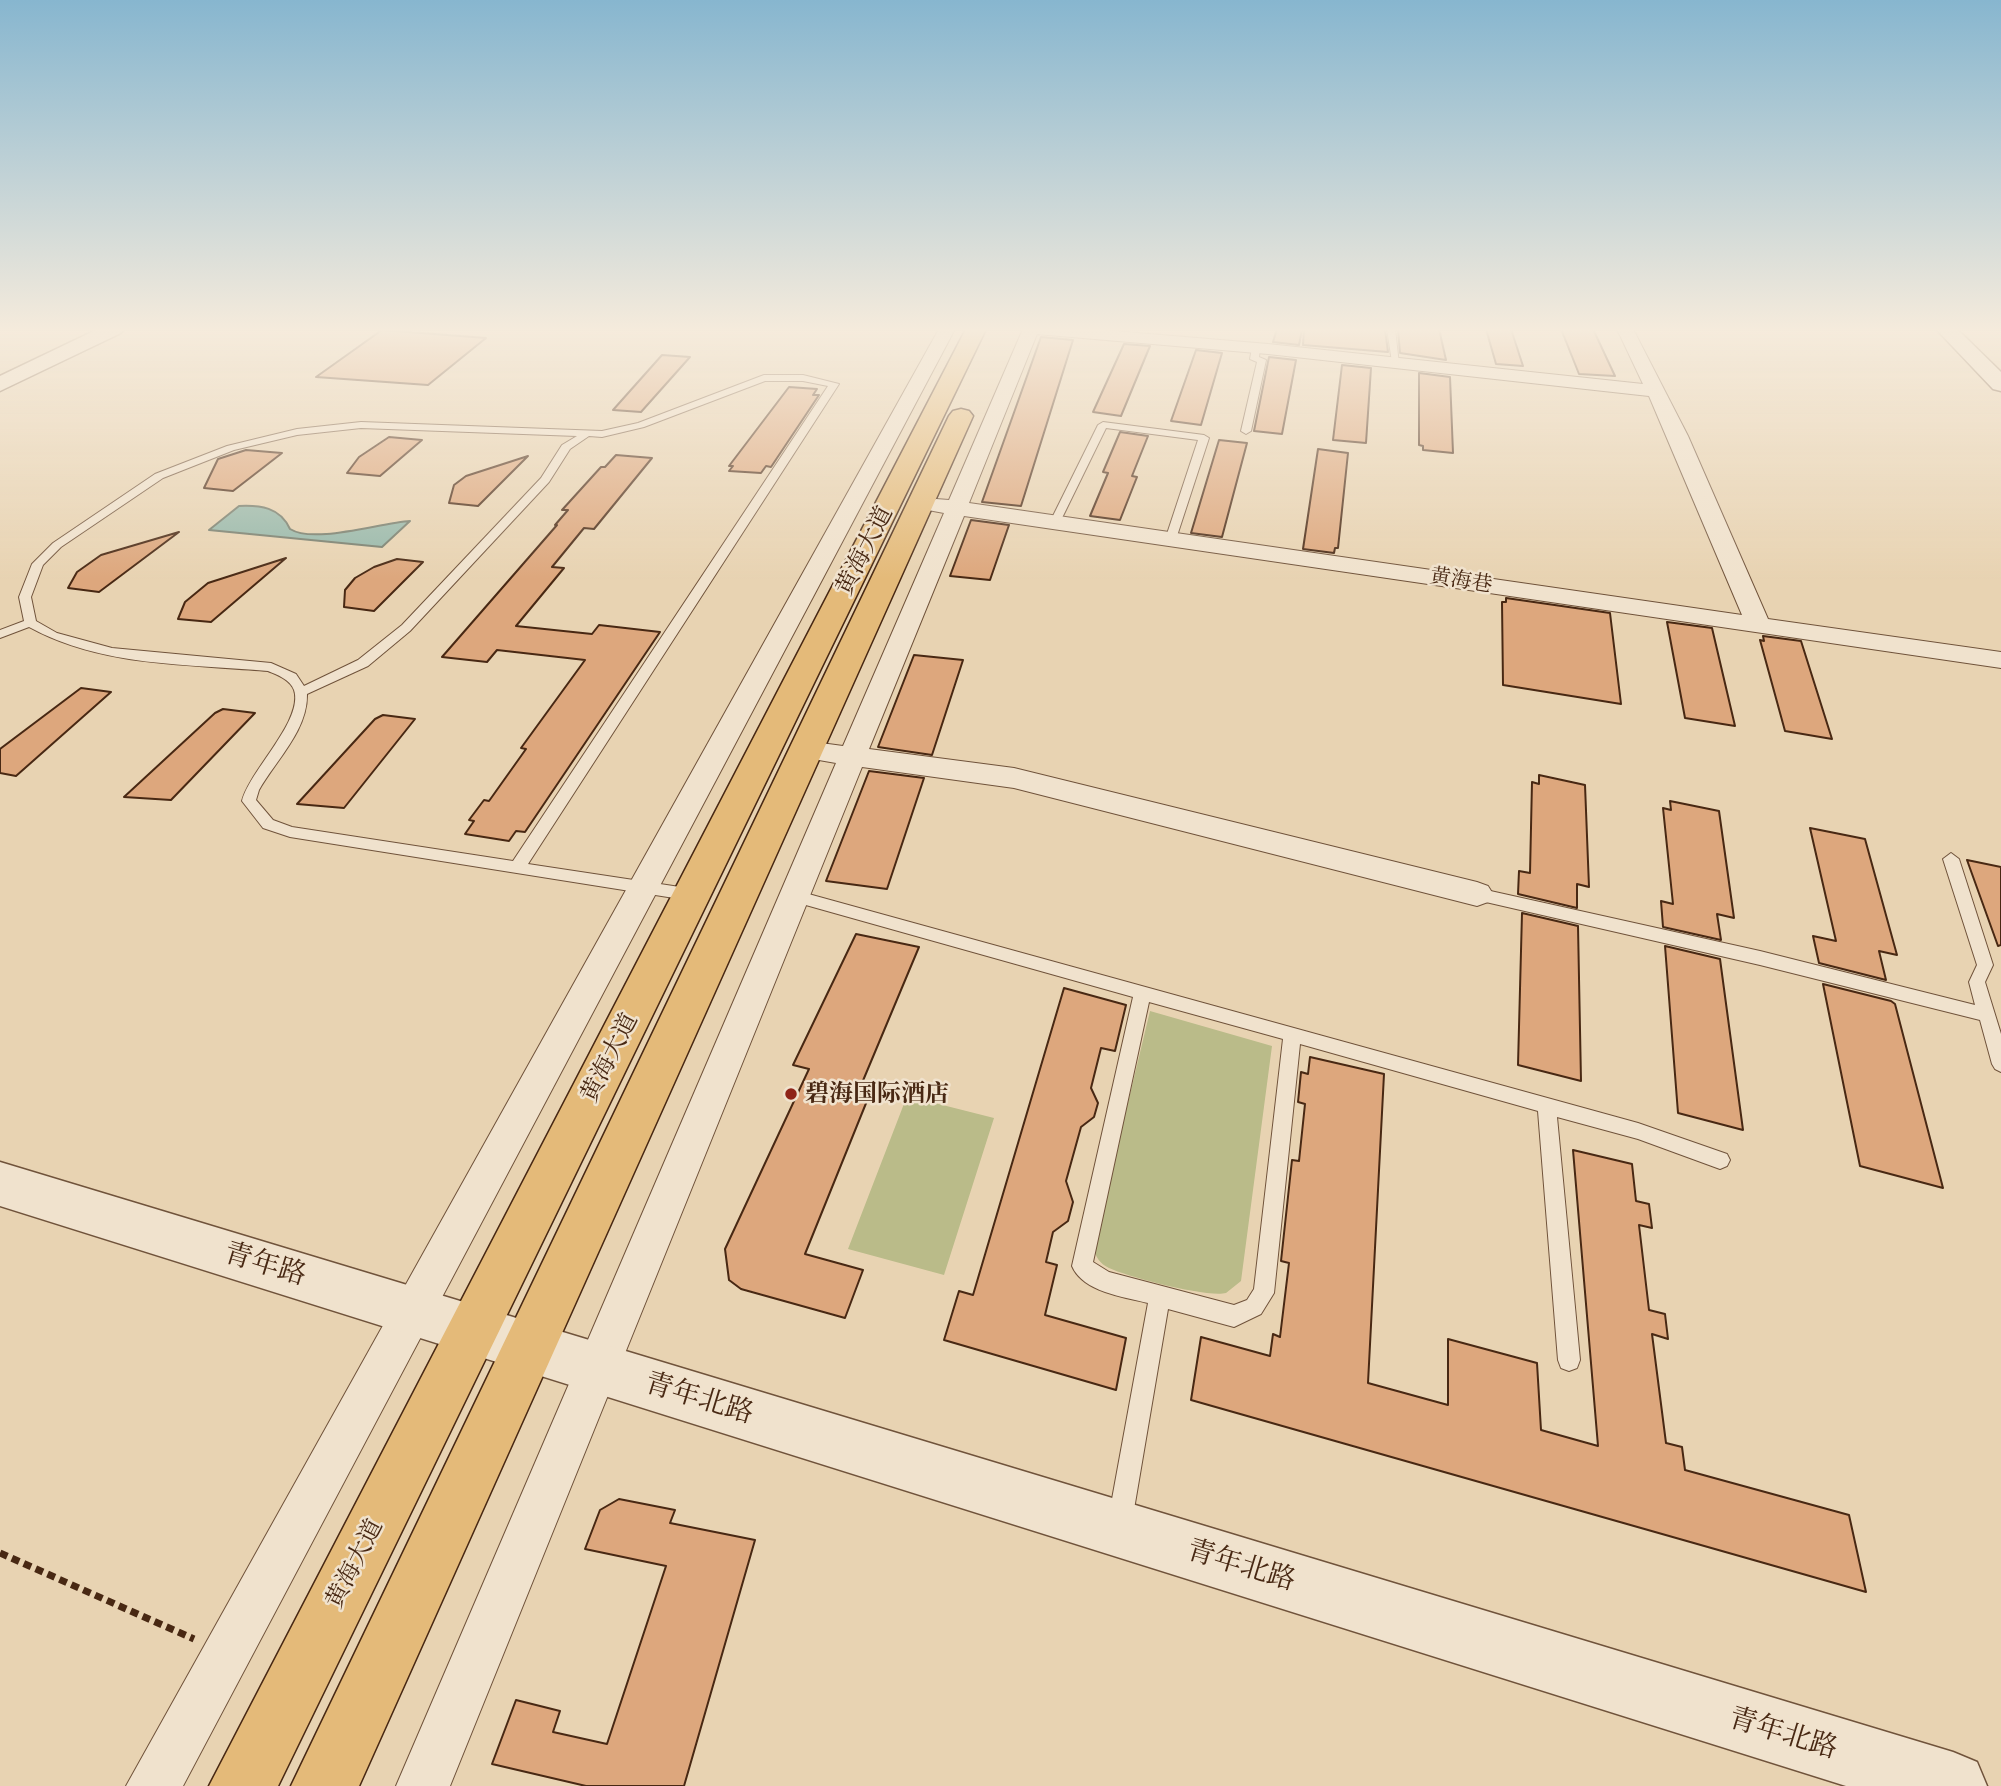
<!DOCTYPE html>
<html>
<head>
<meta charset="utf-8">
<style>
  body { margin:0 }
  canvas { display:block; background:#e8d3b2 }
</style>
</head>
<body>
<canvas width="2001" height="1786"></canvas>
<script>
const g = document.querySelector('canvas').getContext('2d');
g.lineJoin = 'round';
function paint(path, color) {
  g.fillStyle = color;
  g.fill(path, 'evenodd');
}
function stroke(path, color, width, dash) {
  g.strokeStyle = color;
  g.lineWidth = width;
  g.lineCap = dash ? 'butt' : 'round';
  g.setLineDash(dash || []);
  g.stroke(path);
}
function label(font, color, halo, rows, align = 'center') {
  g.font = font + ' "EB Garamond","Noto Serif SC",serif';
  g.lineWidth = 5;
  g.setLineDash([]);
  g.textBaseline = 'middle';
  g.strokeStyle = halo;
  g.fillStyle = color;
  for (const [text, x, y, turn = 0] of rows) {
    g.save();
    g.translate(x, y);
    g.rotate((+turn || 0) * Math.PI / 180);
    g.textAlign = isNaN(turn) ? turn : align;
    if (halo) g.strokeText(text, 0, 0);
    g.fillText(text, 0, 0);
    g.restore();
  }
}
paint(new Path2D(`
  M1150 1011 1272 1046 1241 1281 1226 1293C1208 1298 1128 1277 1109 1268 1100 1264 1096 1257 1093 1248Z
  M907 1096 994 1118 944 1275 848 1249Z`), '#babb89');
const water = new Path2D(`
  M239 506C260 505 280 507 290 529 314 544 379 523 410 521L382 547 209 530Z`);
paint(water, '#97b8aa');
stroke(water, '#777e6e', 2);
const building = new Path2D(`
  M1277 329H1302L1299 345 1273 342Z
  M1304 329H1385L1388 352 1303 345Z
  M1398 329H1439L1446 360 1400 353Z
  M1486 329H1511L1523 366 1496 364Z
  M1561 329H1593L1615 376 1579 374Z
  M382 330 486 338 428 385 316 377Z
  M1041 337 1073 340 1021 506 982 502Z
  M1124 344 1150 346 1121 416 1093 412Z
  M1196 350 1222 353 1201 425 1171 421Z
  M662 355 690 357 641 412 613 410Z
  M1269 357 1296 360 1282 434 1254 431Z
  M1342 365 1371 368 1366 443 1333 440Z
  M1419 373 1450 377 1453 453 1423 450V446L1419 445Z
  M789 387 817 389 813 395H819L771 467 766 466 761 473 729 471 733 466H729Z
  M1120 432 1148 436 1132 476 1137 477 1120 520 1090 516 1108 473 1103 472Z
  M389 437 422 440 380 476 347 473 359 457Z
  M1219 440 1247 443 1222 537 1191 533Z
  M1318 449 1348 453 1338 548H1335L1334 553 1303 549Z
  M246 450 282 453 233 491 204 488 218 459Z
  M616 455 652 458 594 529 584 528 552 567 564 568 516 626 592 634 599 625 660 632 525 832 516 831 509 841 465 834 474 821 469 820 484 800 489 801 526 749 521 748 585 660 497 650 487 662 442 657 557 525H555L568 510H562L601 467H605Z
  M528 456 478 506 449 503 454 485 466 476Z
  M971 520 1009 525 990 580 950 576Z
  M179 532 99 592 68 588 77 572 101 555Z
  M286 558 211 622 178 619 185 602 208 583Z
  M397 559 423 562 374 611 344 607 345 590 355 578 374 567Z
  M1506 598 1610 613 1621 704 1503 685 1502 602H1506Z
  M1667 622 1712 628 1735 726 1685 718Z
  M1763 636 1801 641 1832 739 1785 731 1760 640 1764 641Z
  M914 655 963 660 932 755 878 747Z
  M81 688 111 692 16 776 0 773V749Z
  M223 709 255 713 171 800 124 797 215 713Z
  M383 715 415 719 344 808 297 804 375 719Z
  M869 771 924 778 887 889 826 881Z
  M1539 775 1585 785 1589 887 1577 884V908L1518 894 1519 871 1530 873 1532 782 1539 784Z
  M1670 801 1719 811 1734 918 1717 914 1721 940 1663 927 1661 901 1673 904 1663 808 1671 810Z
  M1810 828 1865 839 1897 955 1879 951 1886 980 1819 963 1813 936 1836 941Z
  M1967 860 2001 867V945L1998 946Z
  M1522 913 1578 926 1581 1081 1518 1065Z
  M856 934 919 947 862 1083 873 1086 805 1254 863 1270 845 1318 741 1289 729 1280 725 1249 809 1069 793 1065Z
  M1665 946 1720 959 1743 1130 1678 1113Z
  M1823 984 1891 1001 1895 1004 1943 1188 1860 1166Z
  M1064 988 1126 1005 1115 1051 1101 1048 1091 1088 1098 1103 1094 1117 1081 1127 1066 1181 1073 1202 1068 1221 1053 1232 1046 1262 1057 1265 1045 1315 1126 1338 1116 1390 944 1340 959 1291 973 1295Z
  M1310 1057 1384 1074 1368 1383 1448 1405V1339L1537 1363 1541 1430 1598 1446 1573 1150 1632 1164 1636 1201 1649 1204 1652 1228 1639 1225 1649 1310 1665 1314 1668 1339 1652 1334 1666 1443 1682 1447 1685 1470 1849 1515 1866 1592 1191 1400 1201 1337 1270 1356 1273 1334 1280 1337 1289 1263 1281 1261 1292 1160 1299 1161 1305 1104 1298 1102 1301 1072 1308 1074Z
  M619 1499 675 1510 670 1523 755 1540 684 1786H586L492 1764 516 1700 560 1711 553 1732 607 1744 666 1566 585 1549 600 1510Z`);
paint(building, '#dda77d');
stroke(building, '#482813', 2);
const service = new Path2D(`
  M1387 329H1395L1399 364 1392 362Z
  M1256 345 1260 348 1259 357 1266 360 1251 431 1246 434 1241 431 1257 362 1250 359 1252 348Z
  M764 375H803L839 384 528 864 693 889 701 895 699 899 693 901 290 837 263 828 242 801C250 770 304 720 294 690 290 679 277 675 268 671 189 664 101 667 29 627L0 638V630L24 621 19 597 32 564 53 543 155 474 227 446 297 429 361 422 602 431 638 423ZM765 381H803L828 386 513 861 292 827 273 820 256 800 259 790C276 760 308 730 307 694L368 666 410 631 549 482 570 449 589 436 602 437 644 427ZM361 428 577 436 562 445 541 478 402 625 358 660 304 686 296 674 271 663 112 648 57 633 36 621 31 597 43 565 61 547 163 478 234 450 297 435Z
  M1103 422 1204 435 1209 438 1176 539 1166 537 1198 440 1106 428 1061 520 1056 523 1051 520 1098 425Z
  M1951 853 1959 859 1993 965 1985 982 2001 1034V1072L1995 1069 1992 1064 1980 1020 1760 965 1477 900 1469 894 1477 888 1760 951 1975 1005 1969 982 1977 965 1943 859Z
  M794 890 1638 1123 1727 1154 1730 1160 1727 1166 1720 1169 1638 1139 1557 1117 1580 1360 1577 1368 1569 1371 1561 1368 1558 1360 1538 1111 1300 1044 1274 1293 1261 1314 1234 1327 1168 1309 1132 1521 1128 1529 1120 1533 1112 1529 1108 1521 1148 1303C1124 1297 1083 1292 1072 1266L1133 997 788 900 786 896 788 892ZM1149 1002 1283 1039 1254 1289 1247 1300 1234 1305 1109 1272 1093 1262Z`);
const minor = new Path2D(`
  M939 329H955L183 1786H126Z
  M1023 329H1090L1268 344 1643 384 1617 329H1633L1688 436 1768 619 2001 652V668L964 516 869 749 1014 768 1477 882 1488 886 1493 894 1488 902 1477 906 1014 788 862 767 450 1786H396L836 763 796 756 792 750 796 744 806 741 843 746 944 513 928 510 925 505 936 499 949 500ZM1037 334 1268 354 1649 396 1742 615 969 503Z`);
const tertiary = new Path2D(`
  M98 329H124L121 333 0 391V376Z
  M1936 329H1957L2001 372V391L1993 389Z
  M0 1162 1953 1752 1977 1762 1987 1786H1846L0 1206Z`);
const primary = new Path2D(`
  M966 329H986L278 1786H209Z
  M961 409 969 411 973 416 359 1786H291L949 416 953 411Z`);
stroke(service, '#70533b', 2);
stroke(minor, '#70533b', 2);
stroke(tertiary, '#70533b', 3);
stroke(primary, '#482813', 3);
stroke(new Path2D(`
  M0 1553 194 1639`), '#482813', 7, [8, 5]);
paint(service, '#f0e2cd');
paint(minor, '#f0e2cd');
paint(tertiary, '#f0e2cd');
paint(primary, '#e4ba79');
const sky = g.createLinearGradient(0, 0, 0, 579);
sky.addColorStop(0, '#87b6cf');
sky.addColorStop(0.57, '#f5ebdc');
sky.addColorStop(1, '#f5ebdc00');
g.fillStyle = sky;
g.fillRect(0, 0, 2001, 579);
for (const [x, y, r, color] of [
  [791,1094,7,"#8f2418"]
]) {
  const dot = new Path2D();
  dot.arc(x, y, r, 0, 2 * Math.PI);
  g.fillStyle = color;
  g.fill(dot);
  stroke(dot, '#f0e2cd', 2.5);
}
label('21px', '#482813', '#f0e2cd', [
  ["黄海巷",1461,581,9]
]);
label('24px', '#482813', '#f0e2cd', [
  ["黄海大道",865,551,-63],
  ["黄海大道",610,1058,-63],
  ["黄海大道",355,1564,-63]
]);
label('bold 24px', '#482813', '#f0e2cd', [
  ["碧海国际酒店",805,1094]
], 'left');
label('28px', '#482813', '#f0e2cd', [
  ["青年路",265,1265,17],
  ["青年北路",699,1399,17],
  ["青年北路",1241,1566,17],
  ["青年北路",1783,1734,17]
]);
</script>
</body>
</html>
